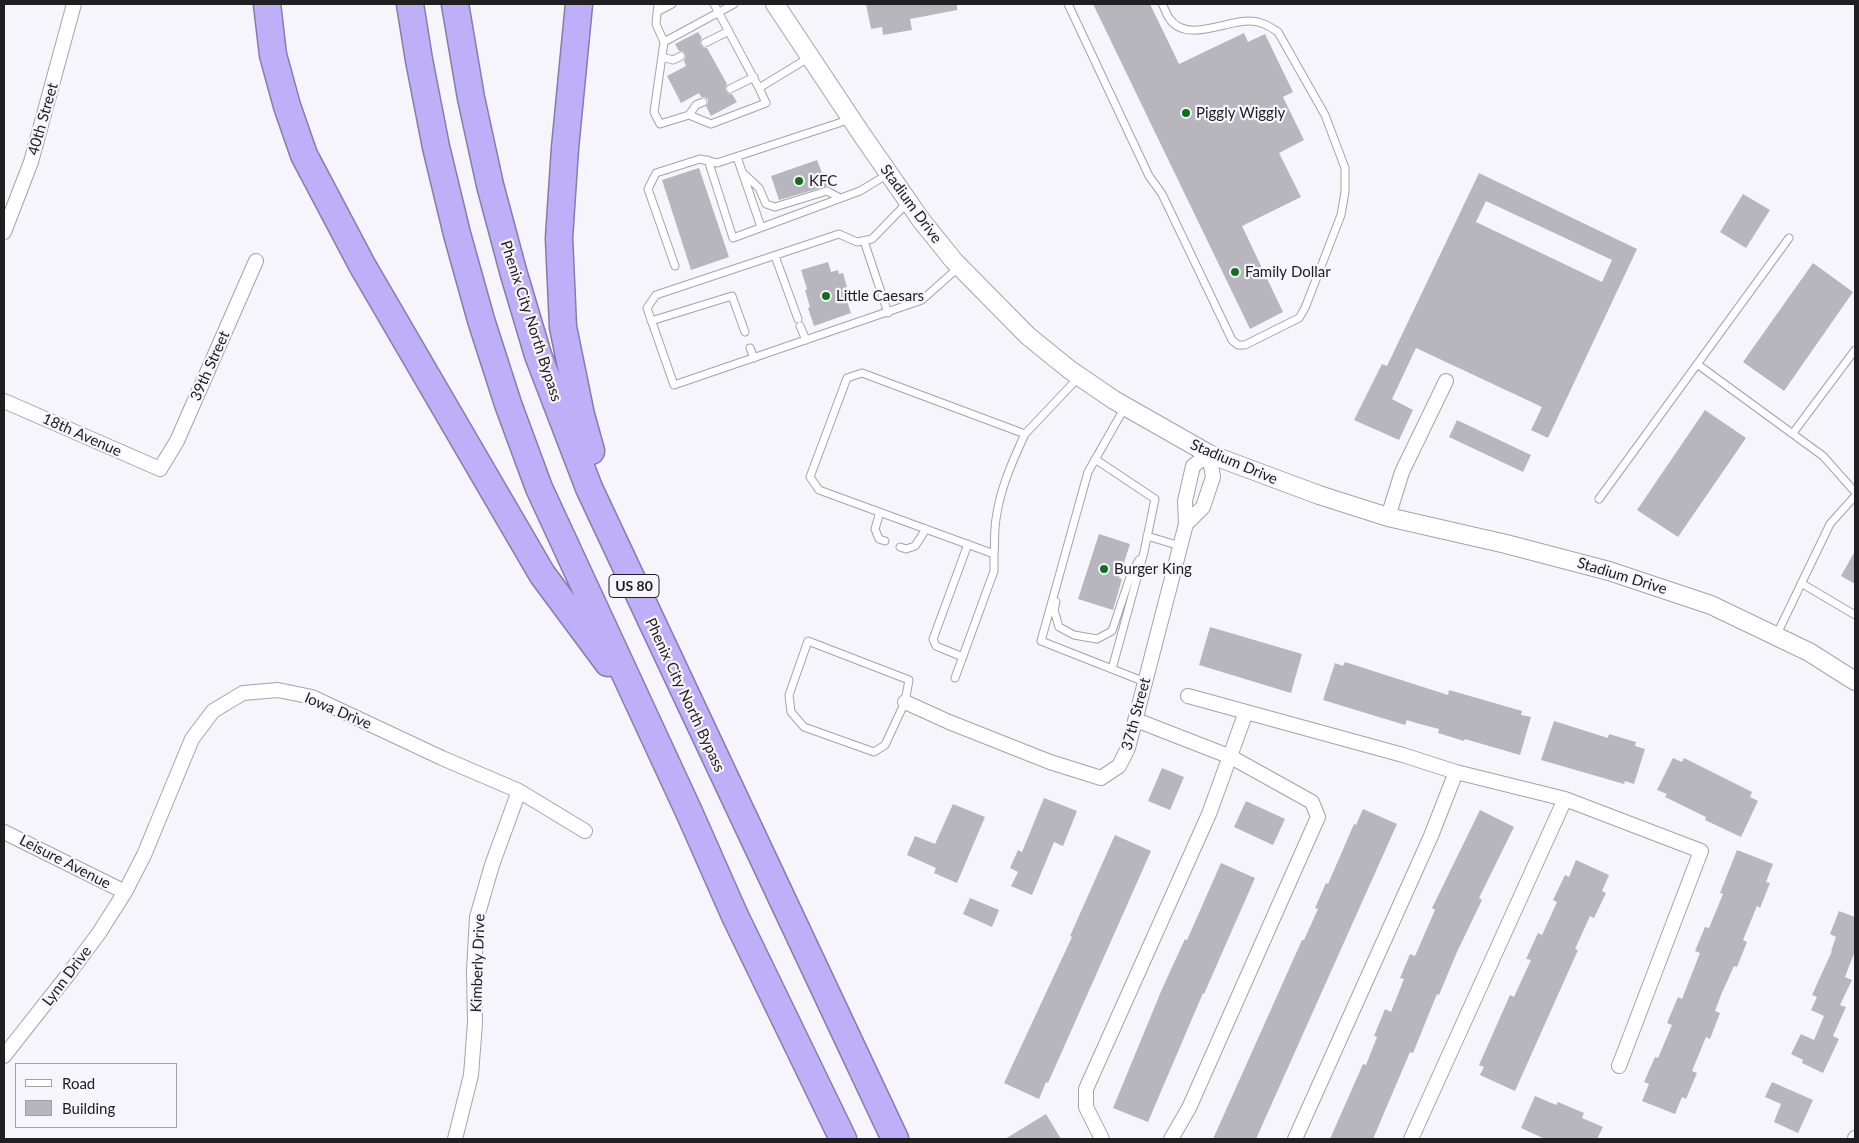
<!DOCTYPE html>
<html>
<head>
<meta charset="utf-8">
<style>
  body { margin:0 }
  #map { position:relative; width:1859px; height:1143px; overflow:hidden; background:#f6f5fc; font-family:Lato,sans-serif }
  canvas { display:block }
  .frame { position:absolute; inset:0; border:5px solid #202022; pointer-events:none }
  .legend { position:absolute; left:15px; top:1063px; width:162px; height:65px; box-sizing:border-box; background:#f6f5fc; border:1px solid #a0a0a5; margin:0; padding:6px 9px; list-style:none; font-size:15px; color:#202022 }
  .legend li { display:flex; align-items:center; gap:10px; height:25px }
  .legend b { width:25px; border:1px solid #a0a0a5 }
</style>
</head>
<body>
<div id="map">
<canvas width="1859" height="1143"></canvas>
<div class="frame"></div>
<ul class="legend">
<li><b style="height:6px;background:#fff"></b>Road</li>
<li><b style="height:14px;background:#b7b6bd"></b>Building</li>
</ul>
</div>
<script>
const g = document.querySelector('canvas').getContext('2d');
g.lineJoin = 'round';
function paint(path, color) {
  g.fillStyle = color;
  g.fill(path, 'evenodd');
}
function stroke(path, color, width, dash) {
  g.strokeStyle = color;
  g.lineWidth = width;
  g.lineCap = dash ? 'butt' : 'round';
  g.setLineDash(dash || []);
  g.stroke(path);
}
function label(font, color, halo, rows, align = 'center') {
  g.font = font + ' Lato,sans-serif';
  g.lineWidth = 4.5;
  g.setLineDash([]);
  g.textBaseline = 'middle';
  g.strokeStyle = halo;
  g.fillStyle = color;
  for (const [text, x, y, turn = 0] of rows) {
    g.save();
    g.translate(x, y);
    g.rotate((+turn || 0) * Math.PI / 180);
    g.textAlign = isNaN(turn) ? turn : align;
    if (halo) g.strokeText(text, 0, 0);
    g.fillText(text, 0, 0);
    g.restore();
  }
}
paint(new Path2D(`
  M866 4H957V10L910 19 912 30 883 35 882 27 871 29Z
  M1093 4H1150L1179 64 1244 33 1248 42 1265 34 1293 92 1283 97 1304 140 1279 153 1301 197 1242 226 1283 312 1250 329Z
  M698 32 702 38 700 42 701 46 704 48H707L727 84 725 88 726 92 729 94H732L737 102 711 116 706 106 708 103V99L704 97H701L699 93 681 103 667 76 686 66 684 61 686 57 685 53 682 51H679L675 44Z
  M817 160 827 186 779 200 771 176Z
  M699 168 729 257 691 270 662 180Z
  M1479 173 1637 249 1548 438 1531 430 1542 407 1416 348 1392 399 1413 410 1399 440 1354 420 1382 364 1387 366ZM1486 201 1612 260 1602 282 1476 222Z
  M1743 194 1770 210 1746 248 1720 232Z
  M828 262 831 272 838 270 839 274 843 273 847 287 843 288 851 313 814 326 808 308 810 307 805 290 807 289 801 270Z
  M1813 263 1853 292 1784 391 1743 362Z
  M1705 410 1746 438 1678 537 1637 510Z
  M1457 420 1531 455 1523 472 1449 437Z
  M1099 534 1130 544 1119 578 1122 579 1113 610 1078 599Z
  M1855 551V584L1841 576Z
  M1210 627 1302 654 1291 693 1199 665Z
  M1345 662 1448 695 1449 690 1522 711 1521 715 1531 717 1520 755 1465 739 1464 741 1438 733 1439 729 1416 723 1407 720 1405 725 1323 700 1335 663 1343 666Z
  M1554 721 1608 738 1609 734 1636 742 1635 746 1645 749 1634 784 1625 781 1624 784 1541 760Z
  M1673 758 1682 762 1684 758 1752 792 1750 797 1758 801 1741 837 1705 820 1706 817 1665 797 1667 794 1657 790Z
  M1162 768 1184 777 1170 810 1148 801Z
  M1044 798 1077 811 1063 846 1054 842 1032 895 1011 886 1018 872 1010 868 1018 850 1022 852Z
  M1246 801 1285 819 1273 845 1234 827Z
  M953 804 985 817 957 883 934 873 936 868 907 855 915 836 935 844Z
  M1363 809 1397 824 1256 1139H1213L1302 940H1304L1318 909 1315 908 1326 883 1328 884 1354 824 1356 825Z
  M1480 810 1514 827 1479 898 1482 900 1457 952 1439 995 1437 994 1413 1053 1410 1052 1373 1139H1330L1363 1064 1366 1065 1377 1037 1374 1036 1385 1009 1391 1012 1404 979 1400 978 1410 954 1415 956 1435 910 1432 908Z
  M1115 835 1151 851 1048 1083 1046 1082 1039 1099 1004 1083 1072 937 1070 936Z
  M1737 850 1773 864 1766 882 1770 883 1760 908 1757 906 1743 940 1747 942 1737 967 1734 966 1721 995 1715 1011 1720 1013 1710 1039 1706 1037 1692 1071 1697 1073 1686 1099 1682 1097 1675 1114 1642 1101 1649 1084 1644 1082 1655 1057 1658 1058 1672 1025 1667 1023 1678 997 1682 999 1700 953 1695 951 1705 927 1709 928 1723 894 1720 893Z
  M1576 860 1609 875 1602 891 1606 893 1594 918 1590 916 1575 949 1578 950 1515 1091 1480 1075 1484 1067 1479 1065 1510 995 1514 997 1518 988 1531 960 1526 959 1538 933 1542 935 1557 902 1553 900 1565 875 1569 877Z
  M1221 863 1255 878 1204 994 1203 993 1148 1122 1113 1108 1162 989 1185 939 1187 940Z
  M970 898 999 910 992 927 963 914Z
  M1839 911 1855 917V951L1845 977 1852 980 1840 1005 1846 1007 1833 1036 1839 1039 1823 1073 1802 1063 1803 1060 1791 1054 1801 1034 1814 1040 1824 1016 1811 1010 1817 997 1812 995 1832 951H1831L1836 937 1830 934Z
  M1772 1082 1813 1100 1798 1133 1774 1122 1781 1104 1765 1097Z
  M1535 1096 1556 1105 1558 1102 1584 1113 1582 1118 1603 1127 1597 1139H1545L1521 1128Z
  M1046 1114 1061 1139H1005Z`), '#b7b6bd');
const service = new Path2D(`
  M658 4 656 24 664 42
  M714 4 759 88
  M734 4 664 42 654 112 660 124 689 115 711 124 766 103 759 88 810 57
  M1068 4 1149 176 1162 194 1232 340 1238 345H1245L1299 318 1305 308 1341 215 1345 192V168L1325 115 1278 32C1269 26 1261 21 1250 21 1226 20 1186 44 1169 18 1166 14 1165 8 1162 4
  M657 12 672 4
  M705 43 729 31
  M662 57 673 60 681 56
  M730 89 754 77
  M689 115 696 105 703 102
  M737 157 761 227
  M708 160 733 238 860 191 888 174
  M742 172 759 188 766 204 775 207 827 191 840 198
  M908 202 872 239 857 242 839 234 656 295 647 308 674 385 922 300 959 267
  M864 241 888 313
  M775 256 798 319
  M675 266 648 189 656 173 700 159 717 163 851 119
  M651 321 732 296 745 332
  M800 326 806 340
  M750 348 754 358
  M1697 364 1823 456 1855 492
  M1125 407 1088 472 1041 641 1145 682
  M1793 433 1855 350
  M1095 459 1155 499 1144 552 1112 669
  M1599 499 1789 238
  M880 512 875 529 879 539 885 541
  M1147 536 1180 546
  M900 547 906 549 915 546 926 529
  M994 554C995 542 994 530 996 519 1000 489 1012 462 1025 434
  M1801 583 1855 615
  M1056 602 1054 610 1059 627 1074 635 1097 639 1112 631 1131 574 1139 560
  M1776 636 1830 524 1855 496
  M808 641 909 680 905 702 885 745 874 752 804 727 791 712 789 695Z
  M963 657 936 646 933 639 968 544
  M955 678 994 571V554L819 490 810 477 847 378 862 373 1025 434 1079 377`);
const minor = new Path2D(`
  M4 232 31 162 74 4
  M4 401 160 469 177 441 256 261
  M1388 517 1402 472 1446 381
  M1188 696 1403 755 1456 772 1565 799 1701 851 1619 1066
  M905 702 949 722 1050 762 1101 778 1119 766 1128 748 1186 524 1185 501 1193 466 1209 454 1213 477 1203 507 1186 524
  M1136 720 1231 757 1312 802 1318 817 1189 1108 1171 1139
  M4 832 125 892
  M4 1056 67 976 99 933 125 892 144 855 192 739 213 711 243 693 278 690 312 697 442 758 519 791 585 831
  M455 1139 471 1075 475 1023 474 971 477 917 492 865 519 791
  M1102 1139 1086 1107V1089L1209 814 1246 712
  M1295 1139 1431 836 1456 772
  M1411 1139 1565 799
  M1855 1139V1138`);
const tertiary = new Path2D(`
  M775 4 860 132 921 220 954 261 1028 336 1070 370 1114 400 1209 454 1319 495 1388 517 1506 544 1609 571 1711 605 1809 652 1855 681`);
const motorway = new Path2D(`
  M267 4 273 55 287 106 304 155 362 265 542 574 608 663
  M410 4 419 60 436 147 457 234 481 320 508 404 539 488 689 812 735 916 843 1139
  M455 4 471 98 490 185 513 271 538 355 589 488 895 1139
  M579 4 565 148 559 238 563 327 581 415 591 451`);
stroke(service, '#a4a3a9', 9);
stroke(minor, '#a4a3a9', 16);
stroke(tertiary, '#a4a3a9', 20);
stroke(motorway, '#877cad', 29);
stroke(service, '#fff', 7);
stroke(minor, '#fff', 14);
stroke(tertiary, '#fff', 18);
stroke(motorway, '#bfaef8', 26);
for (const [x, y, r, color] of [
  [1186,113,5,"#10701f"],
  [799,181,5,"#10701f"],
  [1235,272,5,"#10701f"],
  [826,296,5,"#10701f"],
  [1104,569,5,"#10701f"]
]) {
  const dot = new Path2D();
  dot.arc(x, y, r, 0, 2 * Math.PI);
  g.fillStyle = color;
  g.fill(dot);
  stroke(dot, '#f6f5fc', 2);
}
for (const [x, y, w] of [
  [634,586,50]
]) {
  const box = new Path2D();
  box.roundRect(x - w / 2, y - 11.5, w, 23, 4);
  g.fillStyle = '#f6f5fc';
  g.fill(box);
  stroke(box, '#202022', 1);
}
label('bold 14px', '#202022', null, [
  ["US 80",634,586]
]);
label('15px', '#202022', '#f6f5fc', [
  ["Piggly Wiggly",1196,113],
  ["KFC",809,181],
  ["Family Dollar",1245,272],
  ["Little Caesars",836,296],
  ["Burger King",1114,569]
], 'left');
label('15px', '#202022', '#f6f5fc', [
  ["40th Street",43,119,-74],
  ["Stadium Drive",911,204,54],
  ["Phenix City North Bypass",531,321,72],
  ["39th Street",210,366,-66],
  ["18th Avenue",82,435,24],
  ["Stadium Drive",1234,462,23],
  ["Stadium Drive",1622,576,17],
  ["Phenix City North Bypass",685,695,65],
  ["Iowa Drive",338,711,23],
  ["37th Street",1136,714,-75],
  ["Leisure Avenue",65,862,27],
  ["Kimberly Drive",478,963,-88],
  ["Lynn Drive",67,976,-53]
]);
</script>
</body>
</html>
